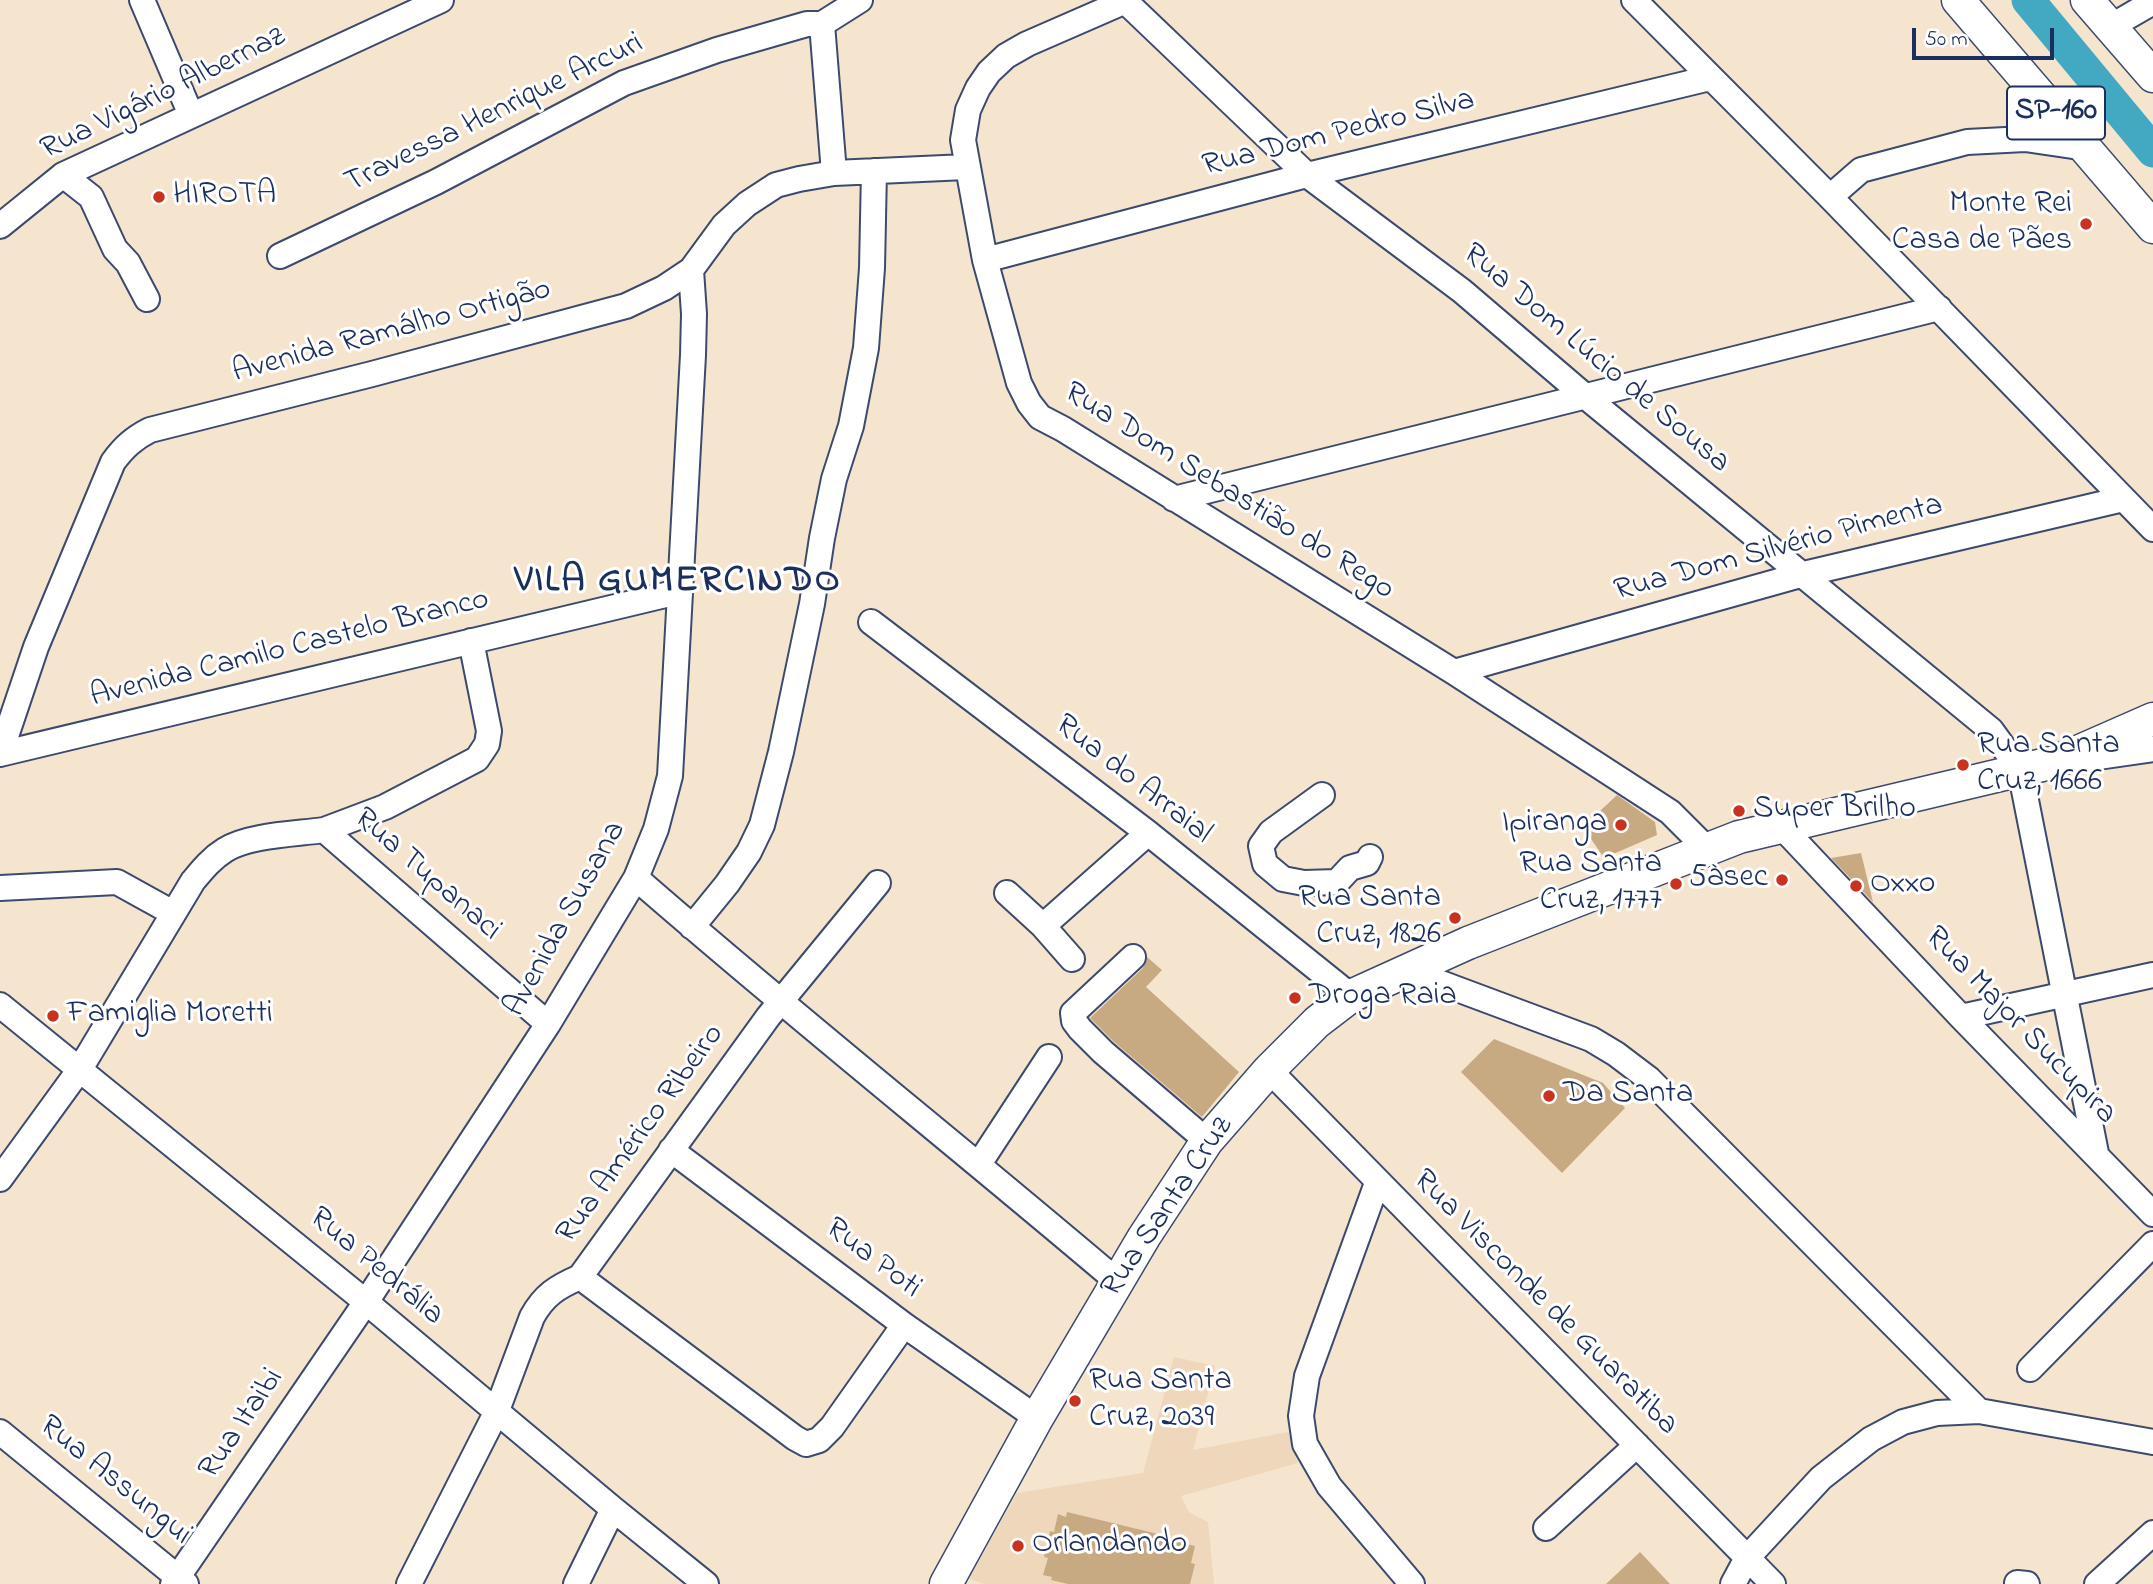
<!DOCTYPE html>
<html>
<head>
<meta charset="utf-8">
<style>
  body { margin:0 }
  #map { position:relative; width:2153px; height:1584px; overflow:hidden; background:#f6e5ce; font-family:"Indie Flower",sans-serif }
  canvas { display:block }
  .scale { position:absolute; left:1912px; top:28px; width:142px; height:32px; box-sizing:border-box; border:4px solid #1b2f5e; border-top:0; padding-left:9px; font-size:21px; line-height:24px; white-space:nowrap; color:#1b2f5e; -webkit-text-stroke:5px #fff; paint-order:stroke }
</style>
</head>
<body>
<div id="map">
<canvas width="2153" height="1584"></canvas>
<div class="scale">50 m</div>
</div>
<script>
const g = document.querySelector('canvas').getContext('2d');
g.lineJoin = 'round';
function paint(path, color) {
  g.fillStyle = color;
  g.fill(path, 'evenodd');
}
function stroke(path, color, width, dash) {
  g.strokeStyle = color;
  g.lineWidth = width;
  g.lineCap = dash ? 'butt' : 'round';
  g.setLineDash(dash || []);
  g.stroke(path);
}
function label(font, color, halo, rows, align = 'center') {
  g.font = font + ' "Indie Flower",sans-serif';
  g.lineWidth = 6;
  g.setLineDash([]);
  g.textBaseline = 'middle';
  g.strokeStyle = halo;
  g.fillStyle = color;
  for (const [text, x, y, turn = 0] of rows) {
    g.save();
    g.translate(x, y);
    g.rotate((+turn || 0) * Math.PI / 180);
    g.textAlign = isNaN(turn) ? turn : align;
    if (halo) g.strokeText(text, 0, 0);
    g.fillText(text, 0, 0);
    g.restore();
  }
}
paint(new Path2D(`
  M1174 1357 1215 1366 1193 1450 1288 1432 1298 1463 1181 1496 1189 1512 1208 1522 1214 1584H985L969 1579 1017 1493 1143 1473Z`), '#eed7bb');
stroke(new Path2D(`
  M2028 0 2153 151`), '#43a9c3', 33);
paint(new Path2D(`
  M1617 795 1655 822 1657 835 1604 858 1583 827Z
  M1861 853 1873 902 1831 858Z
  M1147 957 1162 970 1146 987 1239 1072 1202 1117 1113 1041 1090 1018 1143 968Z
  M1494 1039 1603 1083 1625 1108 1562 1173 1461 1072Z
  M1067 1512 1187 1541 1186 1544 1195 1546 1191 1563 1195 1564 1190 1584H1068L1051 1580 1052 1577 1043 1575 1048 1558 1044 1557 1050 1531 1054 1532 1058 1514 1066 1517Z
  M1640 1552 1670 1584H1606Z`), '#c8aa82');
const minor = new Path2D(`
  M142 0 191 115
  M1128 0 1027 44 1006 56 989 72 978 88 968 110 963 140 985 260 1019 383 1029 403 1040 417 1063 429 1454 672 1670 812 1706 848
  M1634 0 1830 197 2153 529
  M1126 2 1307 175 1462 291 1586 397 1991 730 2020 770 2096 1153
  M822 24 834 173
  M2110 27 2153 2
  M63 175 91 197 115 249 128 263 147 299
  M1830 197 1861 170 1967 142 2025 139 2086 148
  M0 226 63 175 441 0
  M280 256 436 182 624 83 717 50 807 24H822L860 0
  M985 260 1307 175 1710 78
  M1174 499 1939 308
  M871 622 1148 833 1351 996
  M1454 672 1804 574 2123 499
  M0 754 36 647 113 462C124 447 134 438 150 430L372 374 626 306 664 288 691 270 724 225 747 204 776 185 799 179 834 173 966 167
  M0 754 678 592
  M2077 760 2153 749
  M1322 795 1271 832 1261 846 1265 864 1283 879 1304 883 1337 882 1350 868 1367 863 1370 857
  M1780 825 1961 1017 2153 1214
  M324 830 385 807 477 759 487 744 489 731 471 641
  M636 878C794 1016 958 1146 1118 1282
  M0 888 117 882 173 913
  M1007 893 1043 926 1072 959
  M1043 926 1148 833
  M692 927 727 884 749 852 762 825 781 752 812 604 822 538 834 479 851 426 866 348 872 268 874 171
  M1133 957 1073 1013 1074 1021 1080 1029 1103 1052 1207 1141
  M1406 970 1591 1039 1616 1054 1649 1079 1979 1411
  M0 1005 366 1302 613 1509 706 1584
  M1961 1017 2153 975
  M1269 1070 1773 1584
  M671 1150 904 1325 1037 1418
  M979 1164 1049 1057
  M0 1179 80 1069 193 881C203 869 212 858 225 850 248 835 296 834 324 830L548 1024
  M1377 1183 1307 1376 1301 1416 1305 1444 1329 1486 1412 1584
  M580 1277 795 1438 806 1444 819 1440 832 1427 904 1325
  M2030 1369 2153 1244
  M0 1432 186 1584
  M1546 1528 1637 1445
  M2017 1583 2027 1584
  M173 1584 366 1302 548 1024 636 878 656 829 670 776 693 355 694 314 691 270
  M409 1584 496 1413 532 1317C544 1295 557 1287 580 1277L768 1017 878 883
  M576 1584 613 1509
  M1733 1584 1747 1558 1821 1478 1871 1439 1903 1422 1937 1413 1979 1411 2153 1442
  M2097 1584 2153 1533`);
const major = new Path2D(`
  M1958 0 2153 227
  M2087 0 2153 76
  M946 1584 1037 1418 1144 1237 1207 1141 1269 1070 1317 1022 1351 996 1468 943 1739 837 2055 762 2153 719`);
stroke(minor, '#3c4a6f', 28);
stroke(major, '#3c4a6f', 35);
stroke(new Path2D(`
  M1587 855 1600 864`), '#3c4a6f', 3.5, [2, 5]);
stroke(minor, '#fff', 24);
stroke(major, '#fff', 32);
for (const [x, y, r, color] of [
  [159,197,7,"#c8321e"],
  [2086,224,7,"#c8321e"],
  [1963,765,7,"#c8321e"],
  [1739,811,7,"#c8321e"],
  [1621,825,7,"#c8321e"],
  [1782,880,7,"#c8321e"],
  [1676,884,7,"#c8321e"],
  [1856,886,7,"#c8321e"],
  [1455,918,7,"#c8321e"],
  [1295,998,7,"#c8321e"],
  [53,1016,7,"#c8321e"],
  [1549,1096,7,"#c8321e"],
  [1075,1401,7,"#c8321e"],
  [1018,1546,7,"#c8321e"]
]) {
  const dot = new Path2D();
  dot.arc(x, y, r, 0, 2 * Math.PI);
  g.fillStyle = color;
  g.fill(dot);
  stroke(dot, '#fff', 2.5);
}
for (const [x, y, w] of [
  [2056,113,98]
]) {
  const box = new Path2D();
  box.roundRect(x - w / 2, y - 26.5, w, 53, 5);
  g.fillStyle = '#fff';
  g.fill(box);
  stroke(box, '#1b2f5e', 2);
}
label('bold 30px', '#1b2f5e', null, [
  ["SP-160",2056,113]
]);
label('32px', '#1b2f5e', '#fff', [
  ["Rua Vigário Albernaz",164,95,-26],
  ["Travessa Henrique Arcuri",495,115,-26],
  ["Rua Dom Pedro Silva",1339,135,-14],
  ["Avenida Ramálho Ortigão",392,333,-15],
  ["Rua Dom Lúcio de Sousa",1595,360,40],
  ["Rua Dom Sebastião do Rego",1228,493,32],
  ["Rua Dom Silvério Pimenta",1779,550,-15],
  ["Avenida Camilo Castelo Branco",290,650,-14],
  ["Rua do Arraial",1132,781,38],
  ["Rua Tupanaci",426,876,41],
  ["Avenida Susana",567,920,-61],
  ["Rua Major Sucupira",2019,1027,46],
  ["Rua Américo Ribeiro",642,1135,-54],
  ["Rua Santa Cruz",1169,1208,-56],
  ["Rua Poti",872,1260,37],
  ["Rua Pedrália",375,1268,40],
  ["Rua Visconde de Guaratiba",1544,1304,45],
  ["Rua Itaibi",243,1425,-56],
  ["Rua Assungui",114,1482,39]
]);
label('32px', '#1b2f5e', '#fff', [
  ["HIROTA",173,197],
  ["Monte Rei",2072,206,"right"],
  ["Casa de Pães",2072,243,"right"],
  ["Rua Santa",1977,747],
  ["Cruz, 1666",1977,784],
  ["Super Brilho",1753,811],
  ["Ipiranga",1607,825,"right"],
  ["Rua Santa",1662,866,"right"],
  ["Cruz, 1777",1662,903,"right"],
  ["5àsec",1768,880,"right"],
  ["Oxxo",1870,886],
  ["Rua Santa",1441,900,"right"],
  ["Cruz, 1826",1441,937,"right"],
  ["Droga Raia",1309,998],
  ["Famiglia Moretti",67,1016],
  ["Da Santa",1563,1096],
  ["Rua Santa",1089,1383],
  ["Cruz, 2039",1089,1420],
  ["Orlandando",1032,1546]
], 'left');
g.letterSpacing = '2px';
label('bold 38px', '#1b2f5e', '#fff', [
  ["VILA GUMERCINDO",678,584]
]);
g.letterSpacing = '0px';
</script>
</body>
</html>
